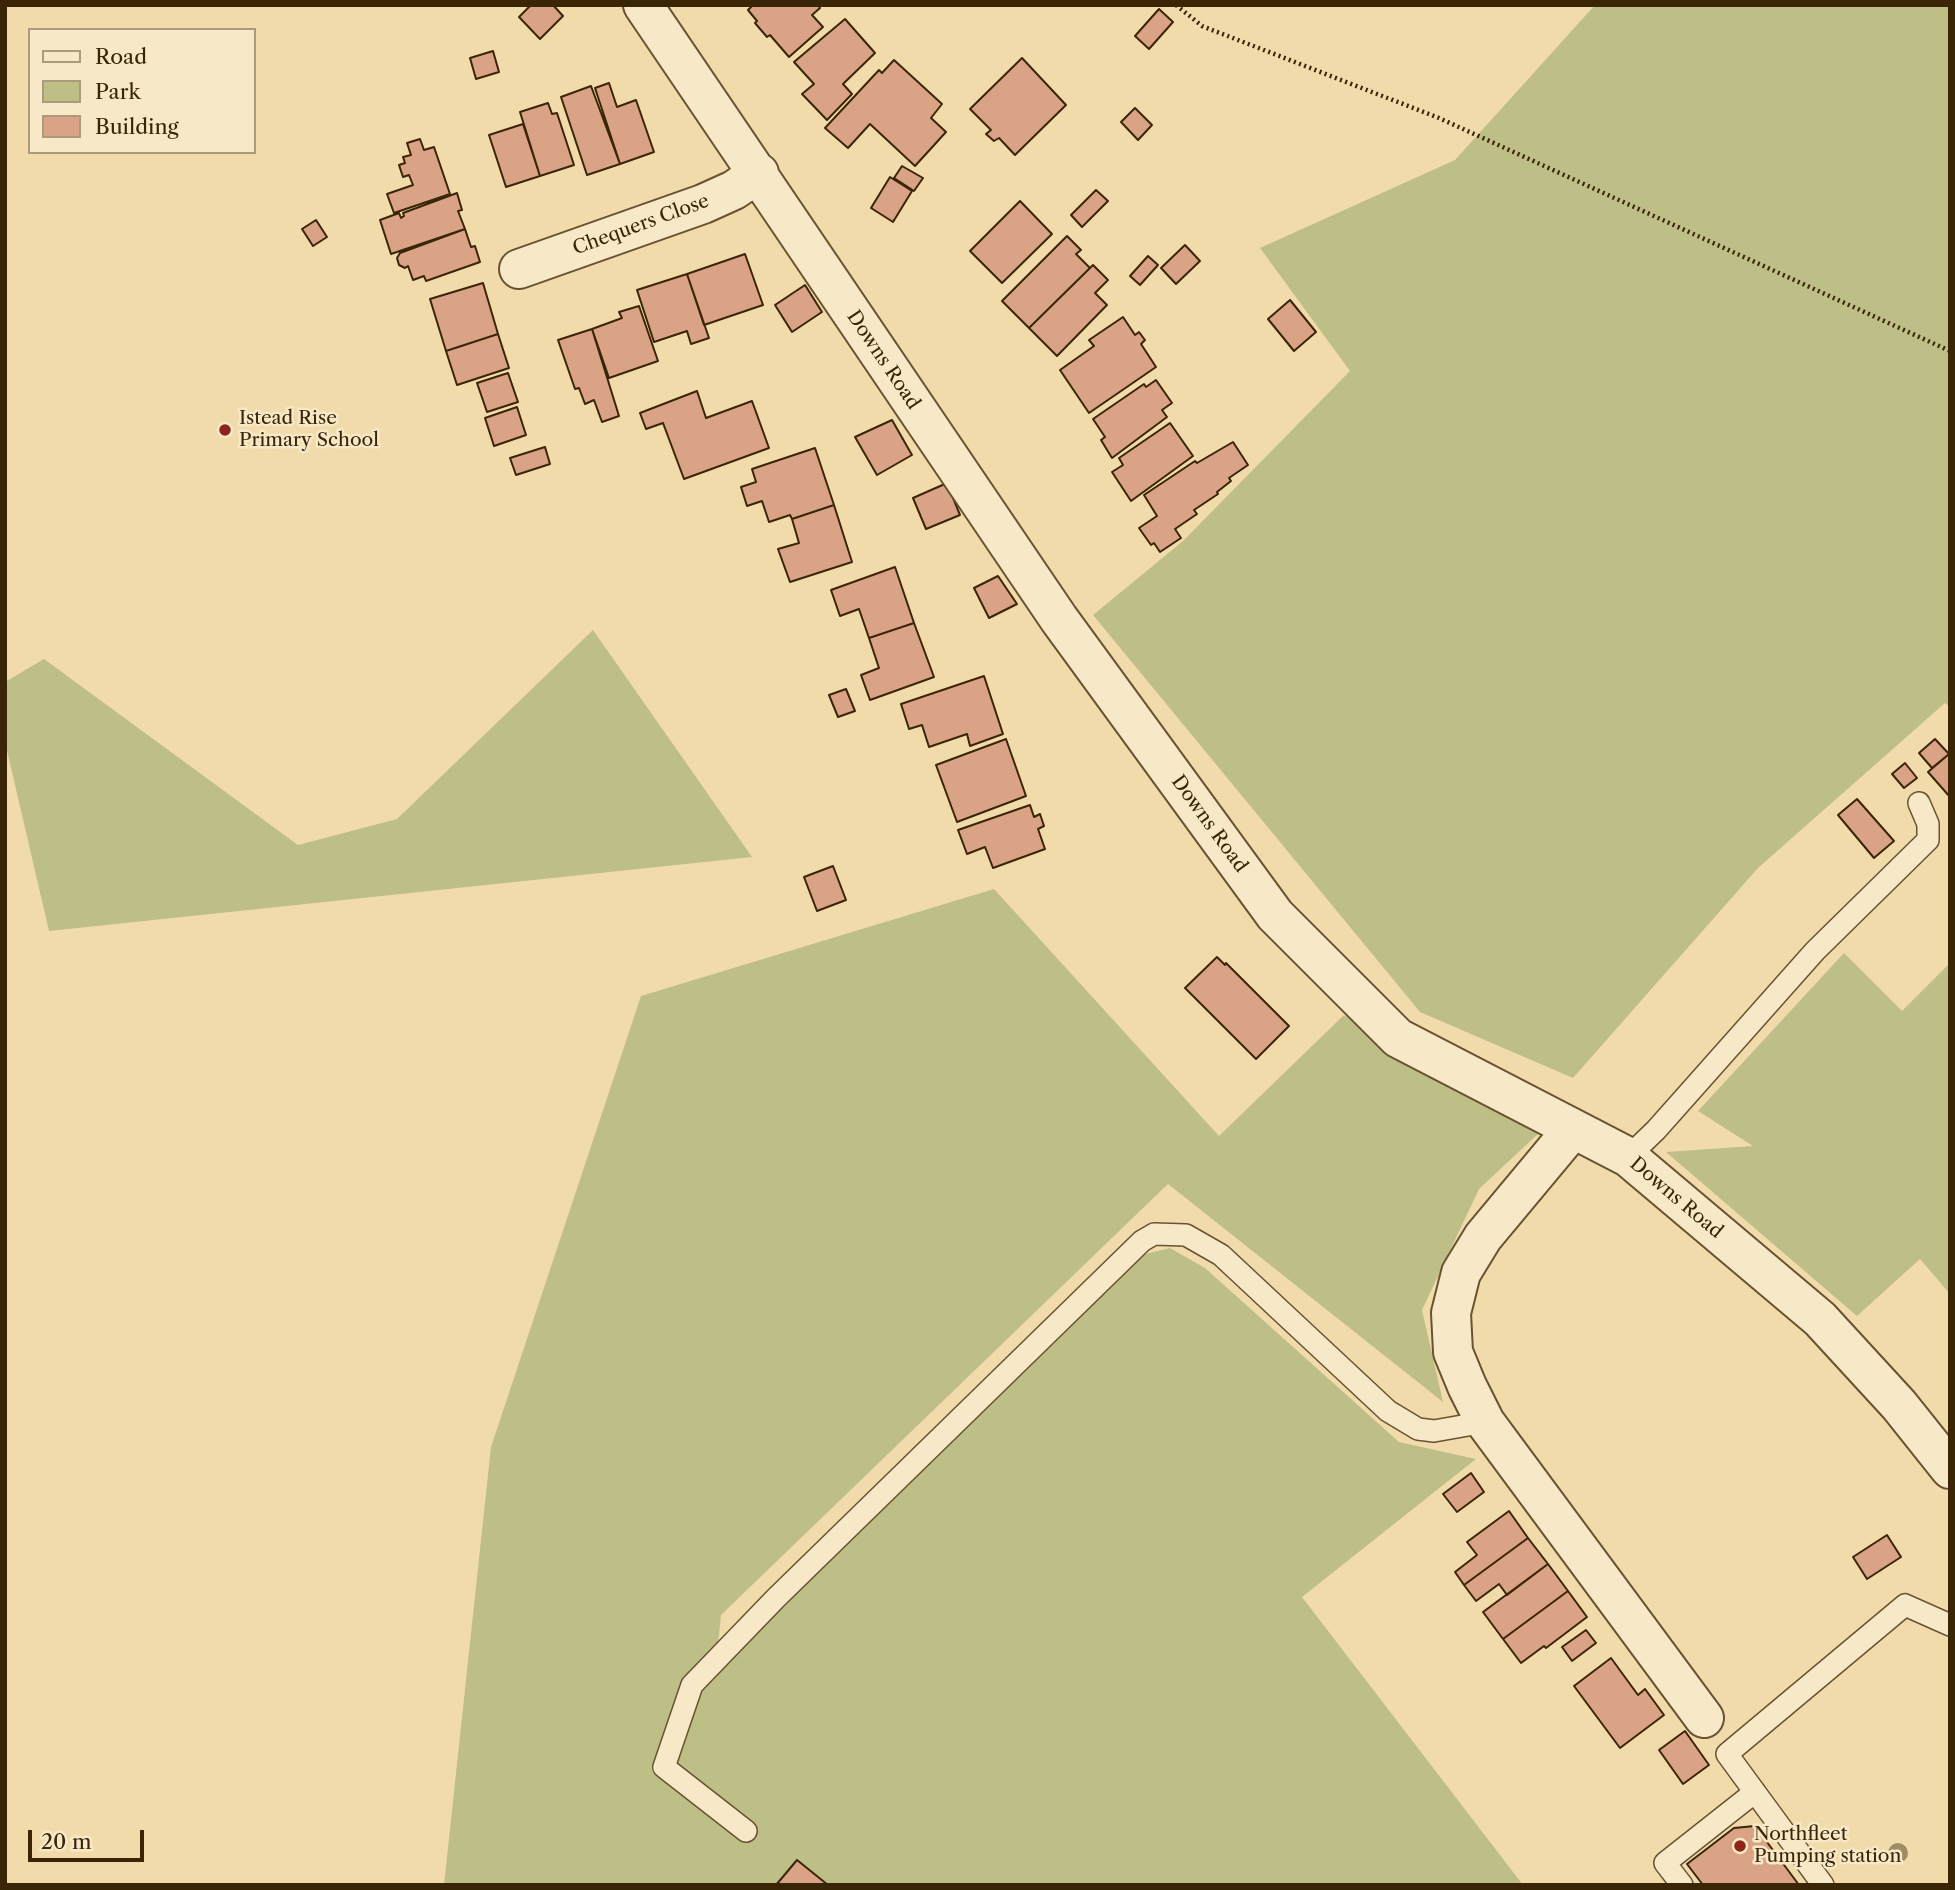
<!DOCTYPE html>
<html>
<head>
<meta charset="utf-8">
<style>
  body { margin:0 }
  #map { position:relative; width:1955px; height:1890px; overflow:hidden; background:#f2dbab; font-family:"Libre Caslon Text",serif }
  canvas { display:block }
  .frame { position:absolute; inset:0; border:7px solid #3a2507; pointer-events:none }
  .legend { position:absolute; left:28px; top:28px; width:228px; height:126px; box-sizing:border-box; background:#f7e8c8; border:2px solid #ab9a7b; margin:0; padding:9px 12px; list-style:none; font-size:21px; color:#3a2507 }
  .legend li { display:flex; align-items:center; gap:14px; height:35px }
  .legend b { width:35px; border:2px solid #ab9a7b }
  .scale { position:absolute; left:28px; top:1830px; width:116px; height:32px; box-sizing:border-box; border:4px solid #3a2507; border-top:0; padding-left:9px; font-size:21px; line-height:24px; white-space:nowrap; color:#3a2507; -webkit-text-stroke:5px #f7e8c8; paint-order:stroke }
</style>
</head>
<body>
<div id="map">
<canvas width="1955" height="1890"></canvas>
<div class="frame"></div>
<ul class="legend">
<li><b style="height:9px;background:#f7e8c8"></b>Road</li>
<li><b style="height:19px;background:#bebf87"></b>Park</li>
<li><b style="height:19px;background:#daa386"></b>Building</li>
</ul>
<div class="scale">20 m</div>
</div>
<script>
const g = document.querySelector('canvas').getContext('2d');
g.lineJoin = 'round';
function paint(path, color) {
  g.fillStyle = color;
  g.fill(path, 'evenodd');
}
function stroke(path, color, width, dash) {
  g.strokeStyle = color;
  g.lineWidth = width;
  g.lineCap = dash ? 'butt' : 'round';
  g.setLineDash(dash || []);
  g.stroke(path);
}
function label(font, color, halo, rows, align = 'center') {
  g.font = font + ' "Libre Caslon Text",serif';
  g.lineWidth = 5;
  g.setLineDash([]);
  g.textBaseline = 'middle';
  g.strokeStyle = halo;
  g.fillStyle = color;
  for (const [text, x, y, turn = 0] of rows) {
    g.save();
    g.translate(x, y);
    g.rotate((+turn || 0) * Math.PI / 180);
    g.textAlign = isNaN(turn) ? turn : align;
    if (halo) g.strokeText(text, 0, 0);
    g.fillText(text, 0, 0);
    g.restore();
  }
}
paint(new Path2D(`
  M1595 5H1950V707L1945 703 1758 868 1573 1078 1420 1012 1093 615 1183 541 1350 371 1260 248 1455 160Z
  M593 630 752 857 49 931 5 742V682L44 659 298 845 397 819Z
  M994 889 1219 1136 1344 1015 1539 1133 1479 1189 1422 1310 1443 1402 1168 1184 721 1615 716 1666 1137 1256 1170 1248 1205 1268 1399 1442 1476 1459 1302 1597 1523 1885H444L491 1447 641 996Z
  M1844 953 1902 1011 1950 963V1294L1920 1259 1857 1316 1666 1152 1753 1146 1698 1111Z`), '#bebf87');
const building = new Path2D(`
  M531 5H553L563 16 540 39 519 17Z
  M753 5H818L820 8 812 15 823 27 789 57 770 35 767 37 755 23 757 21 748 10Z
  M1159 9 1173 22 1149 49 1135 36Z
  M845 19 875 53 843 84 852 94 827 120 802 94 814 84 794 62Z
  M493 51 499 72 476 79 470 58Z
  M1022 58 1066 105 1015 155 999 138 994 141 986 134 991 130 970 109Z
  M894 60 942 104 931 118 946 132 915 166 870 124 848 148 825 128 879 70 882 73Z
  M609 83 617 107 636 100 654 152 620 164 595 88Z
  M591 86 620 164 587 175 561 97Z
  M548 103 552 114 557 113 574 165 540 176 520 112Z
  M1135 108 1152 125 1138 140 1121 122Z
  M523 124 540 176 506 187 489 135Z
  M420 139 424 150 434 147 450 194 394 213 387 194 413 185 409 175 403 177 399 165 405 163 403 157 411 155 407 143Z
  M902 166 923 178 914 191 894 178Z
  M890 177 912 191 893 222 871 208Z
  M1096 190 1108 201 1082 227 1071 215Z
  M457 193 462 210 458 211 465 229 391 254 380 220 399 213 401 218 404 216 403 213Z
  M1020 201 1052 234 1002 283 970 251Z
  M316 220 327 237 313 246 302 229Z
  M465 229 471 247 475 246 480 262 426 281 424 276 413 280 408 266 405 268 399 265 397 258 400 253Z
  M1067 236 1081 250 1076 254 1090 268 1029 328 1002 301Z
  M1185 245 1200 261 1176 284 1161 268Z
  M745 254 763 305 704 325 687 274Z
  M1148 256 1158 265 1140 285 1130 276Z
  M1093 265 1108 280 1095 293 1107 305 1057 356 1029 328Z
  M687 274 709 338 691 344 687 331 654 342 637 290Z
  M483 283 498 334 446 351 430 299Z
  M805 285 822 312 792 332 775 305Z
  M1290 300 1316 332 1294 351 1268 319Z
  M639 306 658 361 609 378 592 329 622 318 619 312Z
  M1123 317 1135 335 1139 332 1145 340 1141 344 1156 367 1089 413 1060 370 1094 346 1089 340Z
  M592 329 619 416 602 422 594 400 585 404 579 388 575 389 558 340Z
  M498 334 509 368 457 385 446 351Z
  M508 373 518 402 487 412 477 383Z
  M1156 380 1172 403 1162 410 1167 417 1112 458 1101 440 1105 437 1093 419 1144 384 1146 387Z
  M697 391 706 418 752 401 769 448 684 479 663 423 646 429 640 413Z
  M517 407 526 435 494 446 485 418Z
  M892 420 912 455 877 475 855 437Z
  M1170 423 1193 456 1131 501 1112 472 1123 465 1119 458Z
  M1233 442 1248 465 1229 478 1231 481 1217 492 1218 494 1194 510 1197 514 1175 529 1181 538 1160 552 1154 543 1151 545 1139 528 1157 516 1144 495 1195 461 1197 463Z
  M545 447 550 464 516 475 510 458Z
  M815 448 834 505 792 519 790 515 769 522 762 501 747 506 741 487 756 482 752 469Z
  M947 483 960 515 926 529 913 498Z
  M834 505 852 562 790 582 778 549 799 543 792 519Z
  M895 567 914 623 869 638 859 609 840 616 831 590Z
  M998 576 1017 604 989 618 974 588Z
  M914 623 934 677 870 700 861 675 879 668 869 638Z
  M984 676 1003 734 970 746 967 734 929 747 922 725 909 729 901 704Z
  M846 689 855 711 838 717 829 695Z
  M1006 739 1026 796 957 822 936 765Z
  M1935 739 1949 754 1932 768 1919 753Z
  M1949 754 1950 755V797L1928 772Z
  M1905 763 1917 778 1904 788 1892 774Z
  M1857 799 1894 841 1874 858 1838 815Z
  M1030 805 1034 817 1040 814 1044 826 1038 829 1045 849 993 868 985 847 967 854 958 830Z
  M833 866 846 900 817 911 804 877Z
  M1217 957 1225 965 1226 963 1289 1026 1256 1059 1185 988Z
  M1471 1473 1484 1492 1457 1512 1443 1494Z
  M1509 1511 1528 1538 1464 1585 1455 1572 1477 1555 1467 1542Z
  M1887 1535 1901 1557 1867 1579 1853 1557Z
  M1528 1538 1548 1564 1507 1595 1499 1584 1476 1601 1464 1585Z
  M1548 1564 1568 1591 1503 1639 1483 1612Z
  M1568 1591 1587 1617 1546 1648 1544 1646 1521 1663 1503 1639Z
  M1586 1630 1596 1643 1572 1661 1562 1647Z
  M1611 1658 1638 1695 1645 1689 1664 1715 1620 1748 1574 1686Z
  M1685 1731 1709 1765 1683 1784 1659 1750Z
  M1755 1826 1799 1885H1703L1687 1864 1734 1828Z
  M797 1860 828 1885H776Z`);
paint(building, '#daa386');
stroke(building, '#3a2507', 2);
const lane = new Path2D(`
  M1628 1157 1656 1130 1815 951 1928 840V824L1919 803
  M746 1831 664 1767 692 1685 776 1598 1142 1241 1154 1234 1186 1235 1221 1255 1388 1411 1418 1429 1434 1431 1485 1422
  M1682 1885 1665 1863 1755 1792
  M1823 1885 1727 1754 1905 1605 1950 1625`);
const street = new Path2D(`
  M643 5 1059 619 1275 915 1398 1038 1628 1157 1820 1319 1899 1405 1950 1469
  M519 269 703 204 734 190 759 173
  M1573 1129 1483 1237 1461 1273 1451 1313 1453 1352 1467 1386 1485 1422 1704 1718`);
stroke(lane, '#685230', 24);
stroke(street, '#685230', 42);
stroke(new Path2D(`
  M1176 5 1202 26 1439 118 1950 351`), '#3a2507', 4.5, [2, 3.5]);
stroke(lane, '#f7e8c8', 21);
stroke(street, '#f7e8c8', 38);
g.fillStyle = '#9f8c62';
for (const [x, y] of [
  [1898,1853]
]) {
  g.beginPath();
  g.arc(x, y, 10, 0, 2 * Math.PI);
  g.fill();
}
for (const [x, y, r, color] of [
  [225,430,7,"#8f2418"],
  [1740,1846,7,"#8f2418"]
]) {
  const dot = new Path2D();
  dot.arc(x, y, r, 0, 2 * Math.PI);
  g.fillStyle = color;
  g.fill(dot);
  stroke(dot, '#f7e8c8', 2.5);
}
label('19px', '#3a2507', '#f7e8c8', [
  ["Chequers Close",641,225,-20],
  ["Downs Road",883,360,56],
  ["Downs Road",1209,824,54],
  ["Downs Road",1676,1198,40]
]);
label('19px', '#3a2507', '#f7e8c8', [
  ["Istead Rise",239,419],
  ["Primary School",239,441],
  ["Northfleet",1754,1835],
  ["Pumping station",1754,1857]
], 'left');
</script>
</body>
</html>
